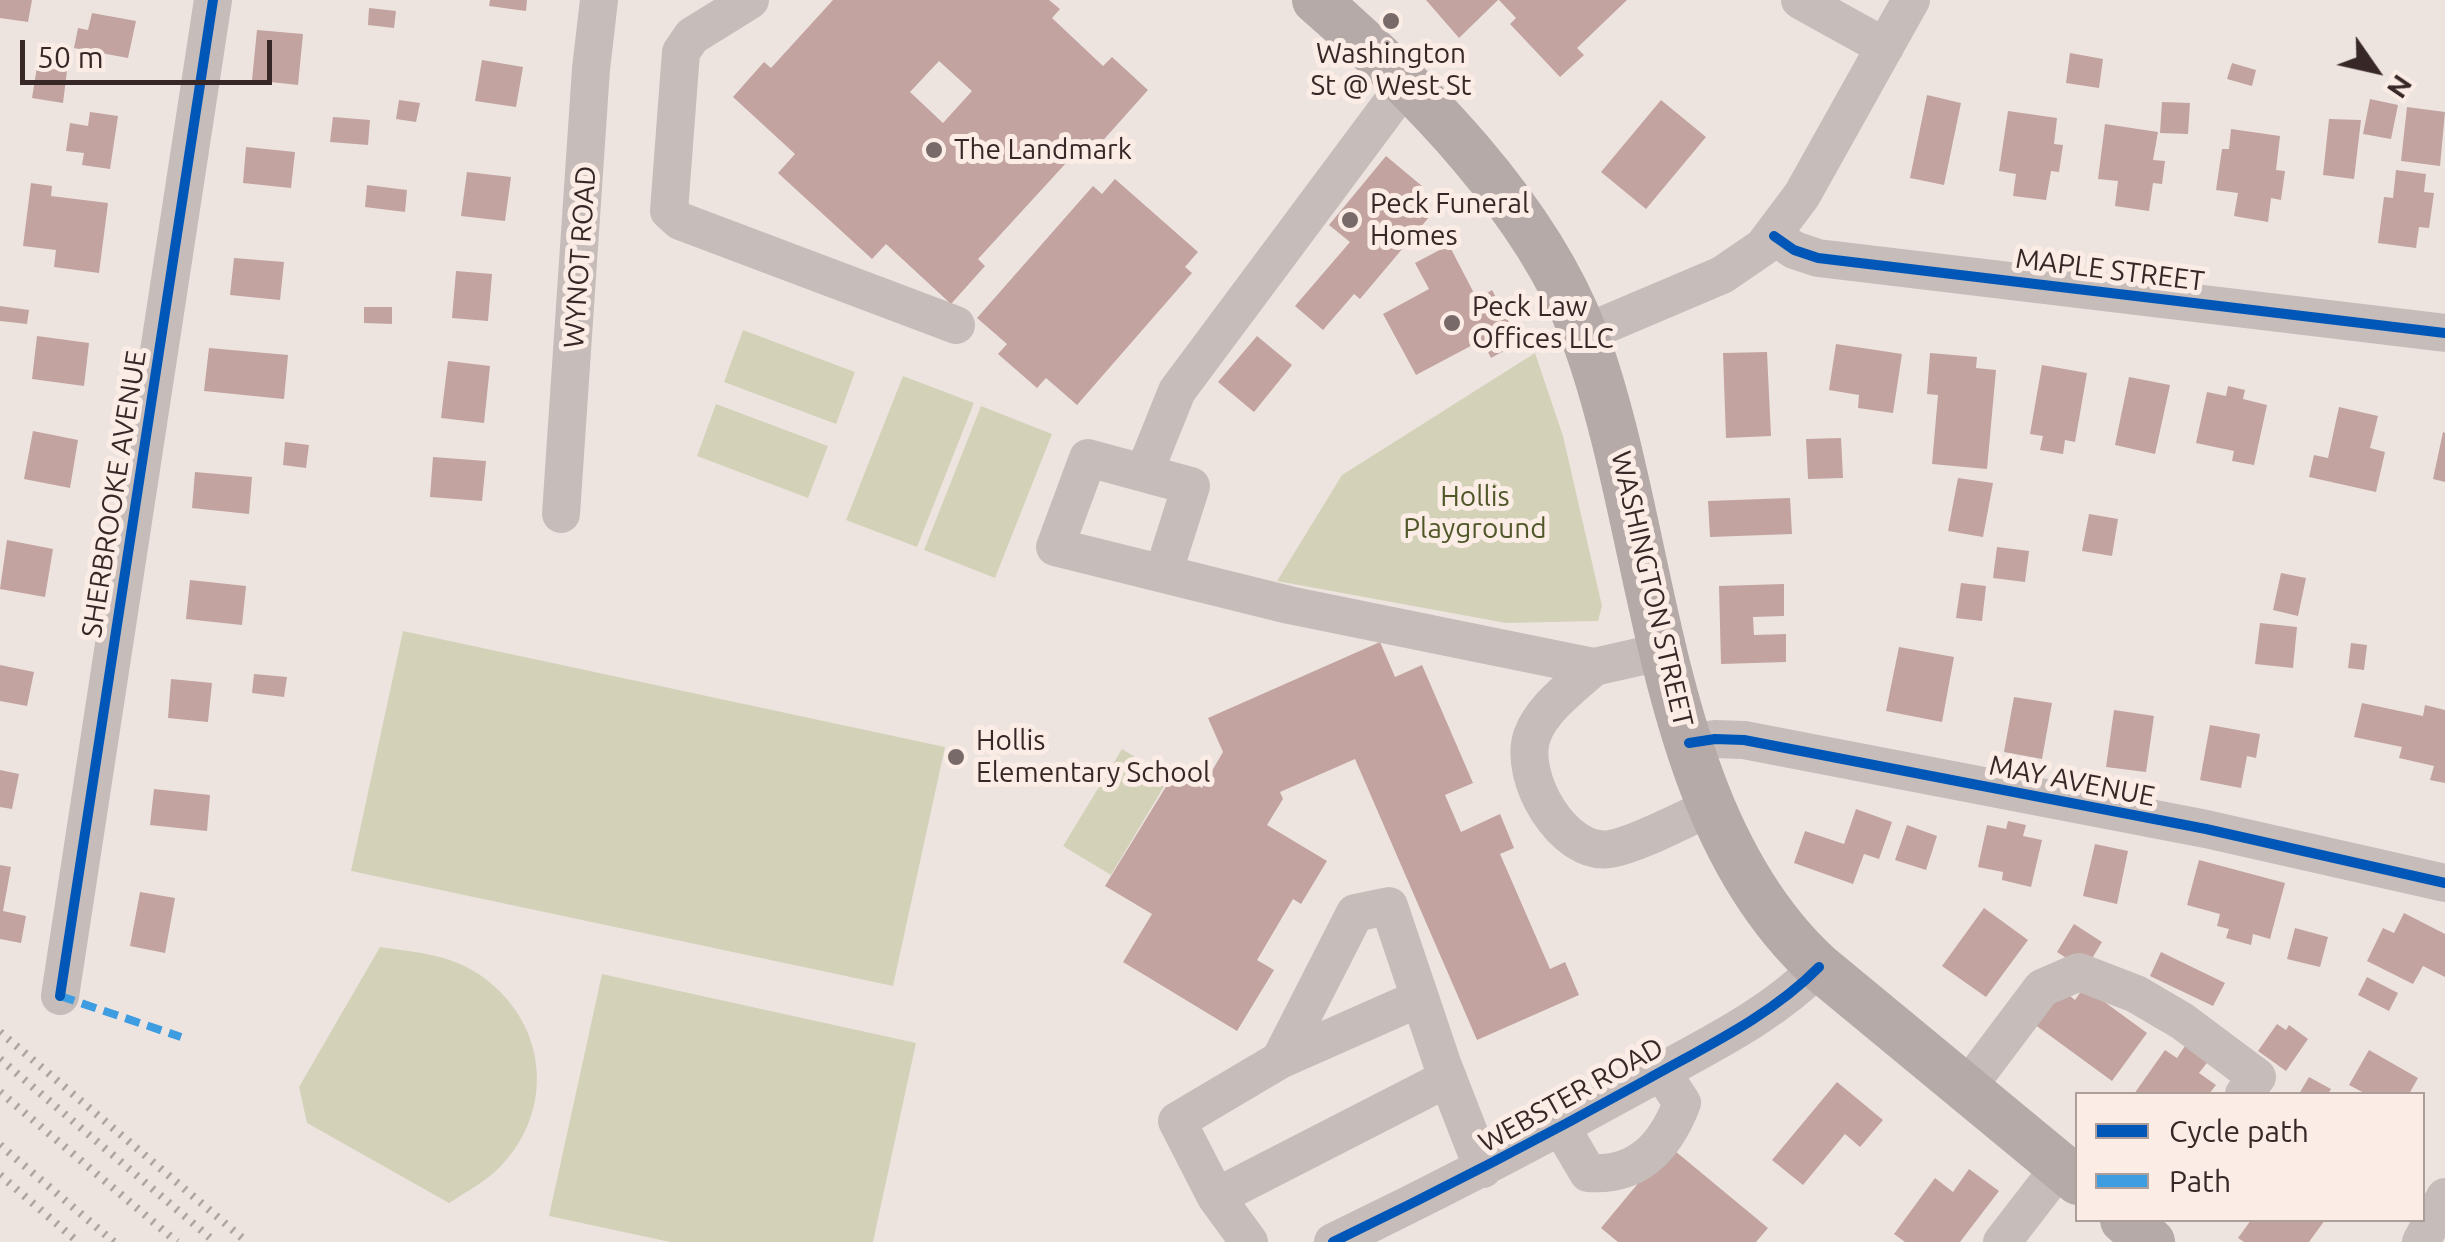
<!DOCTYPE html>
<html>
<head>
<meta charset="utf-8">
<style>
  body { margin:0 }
  #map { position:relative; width:2445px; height:1242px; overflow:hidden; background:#ede4e0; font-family:Ubuntu,sans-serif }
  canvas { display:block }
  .legend { position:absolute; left:2075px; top:1092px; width:350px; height:130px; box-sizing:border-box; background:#fbede6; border:2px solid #ad9e9a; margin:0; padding:12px 18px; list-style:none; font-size:30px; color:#372827 }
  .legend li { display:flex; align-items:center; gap:20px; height:50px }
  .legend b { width:50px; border:2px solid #ad9e9a }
  .north { position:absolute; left:2325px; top:20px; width:100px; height:100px; -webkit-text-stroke:8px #fbede6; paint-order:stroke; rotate:124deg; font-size:28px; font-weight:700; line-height:40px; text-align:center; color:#372827 }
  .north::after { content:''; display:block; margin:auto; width:35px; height:45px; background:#372827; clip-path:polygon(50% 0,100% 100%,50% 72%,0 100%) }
  .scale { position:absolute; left:20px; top:40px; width:252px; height:45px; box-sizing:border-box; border:5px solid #372827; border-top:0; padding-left:12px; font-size:30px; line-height:35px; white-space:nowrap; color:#372827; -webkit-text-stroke:8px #fbede6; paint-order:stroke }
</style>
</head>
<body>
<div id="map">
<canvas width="2445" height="1242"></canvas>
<ul class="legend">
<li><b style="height:12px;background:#0057b8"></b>Cycle path</li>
<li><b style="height:12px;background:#3e9ce0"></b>Path</li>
</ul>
<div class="north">N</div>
<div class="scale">50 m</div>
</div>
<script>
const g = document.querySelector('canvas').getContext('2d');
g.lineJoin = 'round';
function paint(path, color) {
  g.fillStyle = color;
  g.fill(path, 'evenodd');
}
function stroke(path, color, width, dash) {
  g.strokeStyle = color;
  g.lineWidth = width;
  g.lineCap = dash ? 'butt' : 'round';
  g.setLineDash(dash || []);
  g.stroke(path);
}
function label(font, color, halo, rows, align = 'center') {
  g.font = font + ' Ubuntu,sans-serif';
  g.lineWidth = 10;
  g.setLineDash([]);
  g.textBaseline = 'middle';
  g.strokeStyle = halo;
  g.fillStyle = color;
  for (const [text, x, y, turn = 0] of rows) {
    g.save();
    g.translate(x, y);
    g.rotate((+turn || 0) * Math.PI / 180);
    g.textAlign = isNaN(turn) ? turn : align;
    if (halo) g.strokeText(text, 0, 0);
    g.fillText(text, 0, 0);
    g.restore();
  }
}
paint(new Path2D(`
  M743 330 855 372 836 424 724 382Z
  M1535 353 1563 436 1602 606 1598 621 1506 623 1277 581 1342 475Z
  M903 376 974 403 917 547 846 520Z
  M716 404 828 446 808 498 697 456Z
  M981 406 1052 434 995 578 924 550Z
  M403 631 945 747 893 986 351 871Z
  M1122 749 1169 778 1111 875 1063 846Z
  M380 947C414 952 448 954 477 973 546 1018 558 1107 500 1167 485 1182 466 1192 449 1203L307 1123 299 1087Z
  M602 974 916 1043 873 1242H670L549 1216Z`), '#d3d2b9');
paint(new Path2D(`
  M0 0H32L28 22 0 18Z
  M490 0H527L526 11 489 6Z
  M833 0H1049L1060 9 1052 18 1103 66 1112 57 1148 90 1098 146 1089 138 978 259 985 266 951 304 886 244 872 259 778 173 795 154 733 97 764 62 771 68ZM939 61 972 91 943 123 910 92Z
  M1426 0H1498L1459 38Z
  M1499 0H1627L1577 48 1584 55 1560 77 1510 24 1516 18Z
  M369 8 396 11 394 28 368 25Z
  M92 13 136 21 128 58 74 48 78 28 88 30Z
  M257 30 303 34 298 85 252 80Z
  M2070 53 2103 59 2099 88 2066 83Z
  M482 60 523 67 516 107 475 101Z
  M2232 63 2256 70 2252 86 2227 79Z
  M37 67 67 71 63 103 32 98Z
  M1927 95 1961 103 1944 185 1910 178Z
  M2370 99 2398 105 2391 139 2363 134Z
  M399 100 420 103 416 122 396 119Z
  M1661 100 1706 137 1646 209 1601 172Z
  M2162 102 2190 103 2188 134 2160 133Z
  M2407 107 2445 112 2440 166 2401 161Z
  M2008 111 2057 118 2054 144 2063 145 2059 172 2051 171 2046 200 2013 196 2016 174 1999 171Z
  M90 112 118 116 110 169 82 165 84 153 66 151 70 123 88 126Z
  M333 117 370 120 368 145 330 142Z
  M2329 119 2361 120 2354 179 2323 175Z
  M2105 124 2158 132 2153 160 2165 161 2162 184 2153 183 2149 211 2115 206 2118 181 2098 179Z
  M2231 129 2280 136 2276 170 2285 171 2281 200 2271 198 2268 222 2234 216 2238 193 2216 190 2222 149H2229Z
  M246 147 295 152 291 188 243 183Z
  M1386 156 1422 186 1410 200 1430 216 1360 299 1354 294 1323 330 1295 306 1350 242 1329 225Z
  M2396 170 2426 174 2424 192 2434 193 2429 228 2419 227 2416 248 2378 243 2384 197 2393 198Z
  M467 172 511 177 505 221 461 216Z
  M1115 179 1198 252 1185 267 1192 273 1077 405 1046 378 1037 388 998 354 1007 344 977 318 1093 186 1102 194Z
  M31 183 52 186 51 196 108 203 99 273 54 267 56 250 23 246Z
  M367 185 407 190 405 212 365 207Z
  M1449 245 1477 299 1492 290 1520 342 1491 358 1482 340 1416 375 1383 314 1429 289 1415 263Z
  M234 258 284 262 280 300 230 295Z
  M456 271 492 274 488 321 452 318Z
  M0 306 29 310 27 324 0 321Z
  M364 307H392V324L364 323Z
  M37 336 89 343 84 386 32 379Z
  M1257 336 1292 365 1254 412 1218 382Z
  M1836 344 1902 354 1893 413 1858 408 1859 395 1829 390Z
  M209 348 288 355 284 399 204 391Z
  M1767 352 1771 436 1726 438 1723 353Z
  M1930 353 1977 357 1976 368 1996 370 1987 469 1932 464 1938 395 1927 394Z
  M448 361 490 366 484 423 441 418Z
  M2042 365 2087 373 2075 442 2065 440 2063 454 2040 450 2043 436 2030 434Z
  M2129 377 2170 385 2155 454 2115 445Z
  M2228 386 2245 390 2243 399 2267 405 2254 465 2232 461 2234 451 2196 443 2207 392 2226 396Z
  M2339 407 2378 416 2370 448 2385 452 2376 492 2309 477 2314 455 2328 458Z
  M33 431 78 440 70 488 24 479Z
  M2443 432 2445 433V482L2433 479Z
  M1841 438 1843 478 1808 479 1806 439Z
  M285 442 309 445 306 468 283 465Z
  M433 457 486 461 482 501 430 497Z
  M195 472 252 477 249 514 192 508Z
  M1958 478 1993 483 1983 537 1948 531Z
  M1790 498 1792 534 1710 537 1708 501Z
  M2089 514 2118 519 2112 556 2082 551Z
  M7 540 53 549 45 597 0 589Z
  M1997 547 2029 551 2025 582 1993 578Z
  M2281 573 2306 578 2298 616 2273 610Z
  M190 580 246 586 242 625 186 619Z
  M1961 583 1986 586 1982 621 1956 618Z
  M1784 584V616L1753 617 1754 635 1786 634V662L1721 664 1719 586Z
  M2260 623 2297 627 2293 668 2255 664Z
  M1380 642 1395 677 1422 665 1473 783 1445 795 1461 832 1500 814 1514 848 1500 854 1550 969 1565 962 1579 995 1477 1040 1355 759 1280 792 1283 799 1267 825 1327 861 1301 904 1293 899 1257 960 1274 970 1237 1031 1123 962 1152 914 1105 886 1175 772 1202 788 1223 752 1208 718Z
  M2351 643 2367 645 2364 670 2348 668Z
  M1899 647 1954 657 1942 722 1886 711Z
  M0 665 34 672 27 706 0 701Z
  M254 674 287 677 284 697 252 693Z
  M171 679 212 683 208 722 168 718Z
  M2014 697 2052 703 2042 759 2004 752Z
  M2362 703 2423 716 2425 705 2445 710V783L2430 780 2434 766 2399 758 2402 747 2354 737Z
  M2114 710 2154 716 2146 772 2106 767Z
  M2210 725 2260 734 2256 758 2247 756 2241 788 2200 780Z
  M0 770 19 774 12 809 0 807Z
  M154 789 210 795 207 831 150 825Z
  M1856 809 1892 822 1879 859 1864 854 1853 884 1794 863 1805 831 1844 844Z
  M2008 821 2026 825 2023 836 2042 840 2031 887 2002 880 2003 872 1978 867 1987 825 2006 829Z
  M1907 825 1937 836 1926 870 1895 860Z
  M2095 844 2128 851 2117 904 2083 896Z
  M2199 860 2285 883 2270 939 2253 934 2251 945 2226 938 2229 929 2217 926 2220 914 2187 905Z
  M0 865 11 867 3 911 26 916 21 943 0 939Z
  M140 892 175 898 165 953 130 946Z
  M1984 908 2028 940 1986 997 1942 966Z
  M2404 913 2445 934V977L2423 966 2413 984 2367 961 2383 928 2394 933Z
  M2074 924 2102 942 2085 970 2057 952Z
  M2295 928 2328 937 2320 967 2287 959Z
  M2161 952 2225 983 2213 1006 2150 976Z
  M2367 977 2398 993 2389 1011 2358 995Z
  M2084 987 2147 1033 2112 1081 2034 1024 2060 988 2075 1000Z
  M2277 1024 2286 1030 2289 1025 2308 1039 2286 1071 2258 1051Z
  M2187 1043 2210 1059 2199 1073 2216 1085 2209 1094H2134L2165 1050 2177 1058Z
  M2369 1050 2418 1078 2409 1094H2366L2349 1085Z
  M2309 1077 2331 1089 2328 1094H2299Z
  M1837 1082 1883 1120 1860 1147 1845 1134 1803 1185 1772 1160Z
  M1669 1146 1768 1228 1756 1242H1618L1601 1228Z
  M1969 1169 1999 1191 1960 1242H1905L1894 1234 1935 1178 1953 1192Z
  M2251 1220H2325L2309 1242H2244L2238 1238Z`), '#c2a3a0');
stroke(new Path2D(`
  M750 0 692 36 681 52 669 211 680 221 956 325
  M1800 0 1885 47
  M1774 236 1794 250 1818 258 2445 333
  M1583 334 1722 275 1763 247 1802 195 1911 0
  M1144 473 1177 391 1405 85
  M561 514 591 69 599 0
  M1163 574 1191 486 1088 458 1055 547 1289 605 1594 667 1665 651
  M1594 667C1572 687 1542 708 1532 736 1518 777 1563 856 1610 849 1636 845 1686 818 1711 807
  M1689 743 1715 739 1744 740 2206 829 2445 883
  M60 996 213 0
  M1280 1060 1355 913 1389 906 1443 1066 1483 1169
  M1966 1089 2042 988 2079 972 2136 994 2182 1021 2257 1077 2244 1094
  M1561 1127 1588 1173C1638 1177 1665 1147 1682 1103L1661 1071
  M1216 1197 1448 1078
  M1249 1242 1216 1197 1177 1121 1280 1060 1420 998
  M1333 1242C1439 1191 1543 1137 1646 1080 1705 1047 1771 1016 1819 967
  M2002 1242 2060 1167
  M2421 1242 2445 1197`), '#c6bcb9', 38);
stroke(new Path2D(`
  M1316 0C1418 89 1536 207 1584 335 1658 535 1654 816 1819 967L2078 1181
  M2124 1220 2151 1242`), '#b5aaa7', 48);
stroke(new Path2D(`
  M0 1032 247 1242
  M0 1059 215 1242
  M0 1092 177 1242
  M0 1145 114 1242
  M0 1175 78 1242`), '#aea5a3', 8, [2.5, 8]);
stroke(new Path2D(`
  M60 996 181 1037`), '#3e9ce0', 8, [15, 8]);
stroke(new Path2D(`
  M1774 236 1794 250 1818 258 2445 333
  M1689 743 1715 739 1744 740 2206 829 2445 883
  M60 996 213 0
  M1333 1242C1439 1191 1543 1137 1646 1080 1705 1047 1771 1016 1819 967`), '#0057b8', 10);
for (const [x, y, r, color] of [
  [1391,21,10,"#776a68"],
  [934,150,10,"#776a68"],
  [1350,220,10,"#776a68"],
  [1452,323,10,"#776a68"],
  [956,757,10,"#776a68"]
]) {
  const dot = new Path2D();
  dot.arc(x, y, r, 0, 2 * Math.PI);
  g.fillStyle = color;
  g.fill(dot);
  stroke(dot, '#fbede6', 4);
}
label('28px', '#372827', '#fbede6', [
  ["Washington",1391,54,"center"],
  ["St @ West St",1391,86,"center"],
  ["The Landmark",954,150],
  ["Peck Funeral",1370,204],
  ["Homes",1370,236],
  ["Peck Law",1472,307],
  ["Offices LLC",1472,339],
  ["Hollis",976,741],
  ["Elementary School",976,773]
], 'left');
label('28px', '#372827', '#fbede6', [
  ["WYNOT ROAD",580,257,-86],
  ["MAPLE STREET",2110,270,7],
  ["SHERBROOKE AVENUE",114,494,-81],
  ["WASHINGTON STREET",1652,589,77],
  ["MAY AVENUE",2072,781,11],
  ["WEBSTER ROAD",1571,1095,-29]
]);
label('28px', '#505729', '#fbede6', [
  ["Hollis",1475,497],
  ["Playground",1475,529]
]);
</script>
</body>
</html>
